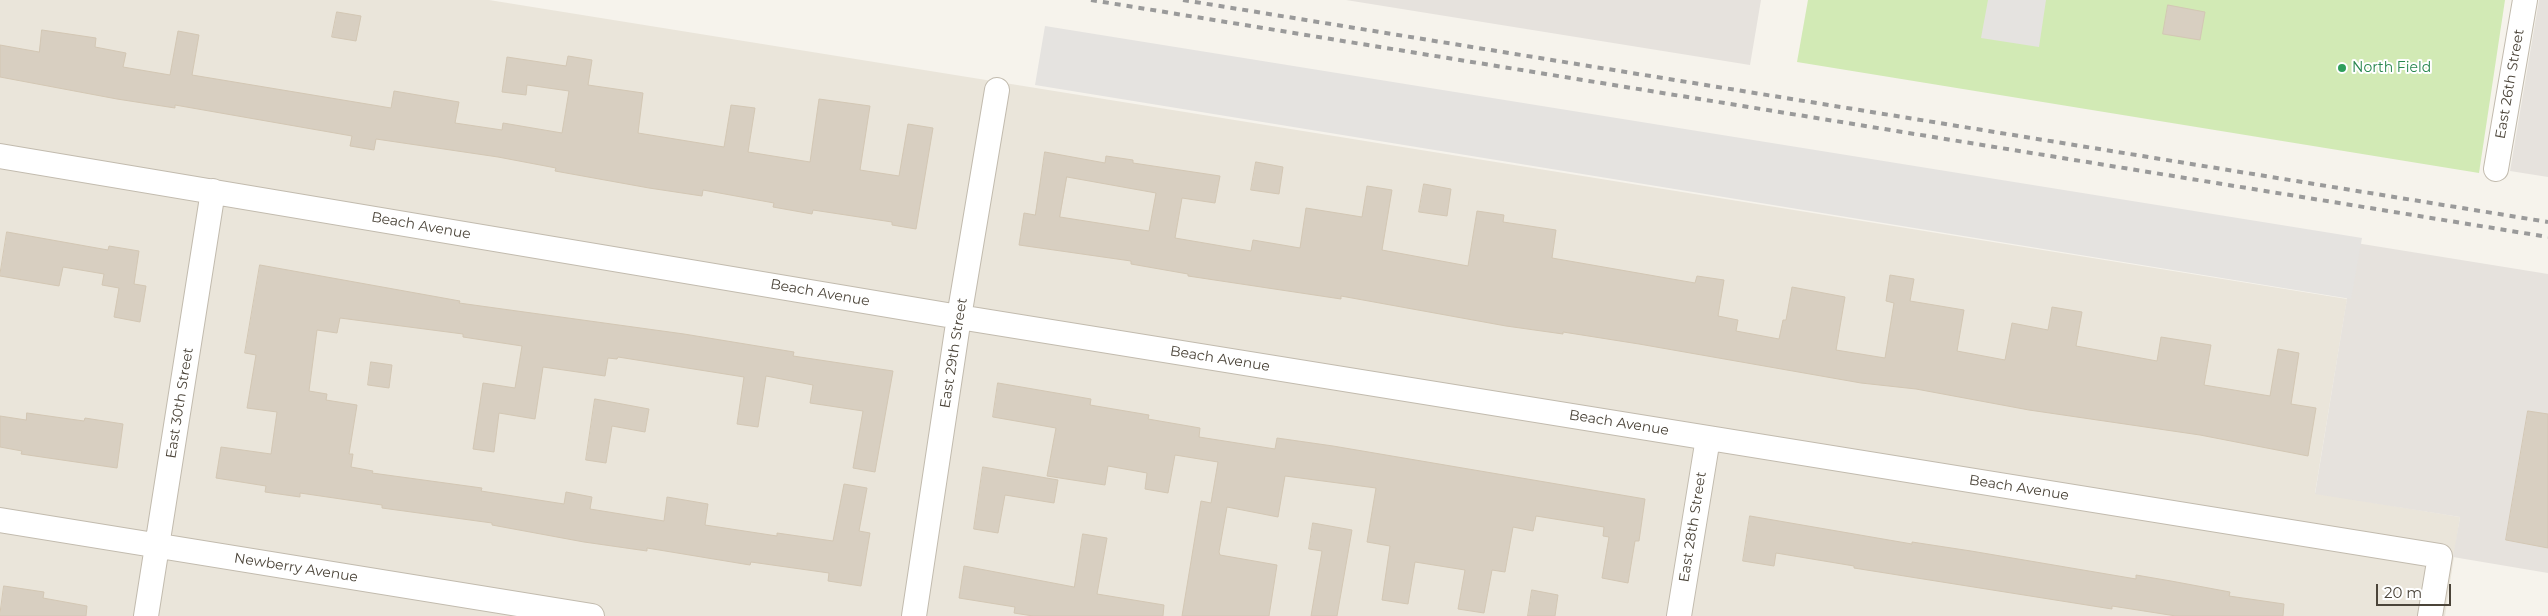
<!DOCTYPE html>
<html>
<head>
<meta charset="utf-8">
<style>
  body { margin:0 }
  #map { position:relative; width:2548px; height:616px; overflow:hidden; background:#f6f3ec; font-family:Montserrat,sans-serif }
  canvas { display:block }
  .scale { position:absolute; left:2376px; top:584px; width:75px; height:22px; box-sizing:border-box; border:2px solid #4b4439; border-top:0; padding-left:6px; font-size:15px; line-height:18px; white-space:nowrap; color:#4b4439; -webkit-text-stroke:4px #fff; paint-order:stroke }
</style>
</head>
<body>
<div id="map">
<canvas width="2548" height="616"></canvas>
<div class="scale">20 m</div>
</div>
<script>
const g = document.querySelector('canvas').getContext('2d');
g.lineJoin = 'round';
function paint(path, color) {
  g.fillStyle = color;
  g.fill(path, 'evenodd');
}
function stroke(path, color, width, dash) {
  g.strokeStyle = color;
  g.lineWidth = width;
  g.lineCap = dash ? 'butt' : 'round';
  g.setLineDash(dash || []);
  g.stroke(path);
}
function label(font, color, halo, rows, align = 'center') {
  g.font = font + ' Montserrat,sans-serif';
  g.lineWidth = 4;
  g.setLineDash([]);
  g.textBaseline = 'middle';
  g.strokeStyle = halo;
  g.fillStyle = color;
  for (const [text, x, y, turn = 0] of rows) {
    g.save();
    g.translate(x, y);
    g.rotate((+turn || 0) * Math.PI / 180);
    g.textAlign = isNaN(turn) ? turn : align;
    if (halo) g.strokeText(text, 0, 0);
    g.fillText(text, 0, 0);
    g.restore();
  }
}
paint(new Path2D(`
  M0 0H489L2347 299 2315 493 2460 517 2445 616H0Z`), '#eae5da');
paint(new Path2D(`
  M1346 0H1761L1750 65Z
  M2539 0H2548V177L2510 171Z
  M2356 243 2548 274V573L2453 557 2460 517 2315 494Z`), '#e6e2dd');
paint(new Path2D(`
  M1808 0H2505L2479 173 1797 62Z`), '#d2eab5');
paint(new Path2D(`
  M1988 0H2046L2039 47 1981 38Z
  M1045 26 2362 238 2351 299 1035 85Z`), '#e5e3e0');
const building = new Path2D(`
  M2168 5 2205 12 2200 40 2163 34Z
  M337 12 361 16 356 41 332 37Z
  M42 30 96 38 95 47 126 53 123 67 170 75 178 31 199 35 192 75 391 108 394 91 459 102 455 123 502 130 503 123 562 133 569 91 527 85 526 95 502 92 507 57 566 66 568 56 592 60 588 85 643 93 638 133 724 147 731 105 755 108 748 152 810 162 819 99 870 106 860 170 899 176 908 124 933 128 916 229 892 225V222L813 210 812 214 773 207 774 203 703 190 702 196 649 188 555 171 556 168 498 157 376 139 374 150 350 146 352 136 175 105V108L117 99 0 77V45L39 52Z
  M1045 152 1105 163 1106 156 1133 160V163L1220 176 1215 203 1182 198 1175 238 1251 251 1253 240 1300 248 1306 208 1362 217 1367 186 1392 190 1382 250 1468 266 1477 211 1504 215 1503 222 1556 230 1552 258 1695 283 1697 276 1724 280 1718 316 1738 320 1736 331 1779 339 1783 320H1786L1792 287 1845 297 1836 350 1885 358 1894 303 1886 301 1890 275 1914 279 1910 301 1964 310 1957 351 2005 360 2012 323 2048 330 2052 307 2082 312 2076 346 2157 361 2161 337 2211 345 2204 385 2270 396 2278 349 2299 353 2291 404 2316 408 2308 456 2200 435 2029 410 1916 389 1861 383 1639 344 1563 332V334L1506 326 1341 296V299L1188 276V274L1131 264V261L1019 245 1024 213 1035 215ZM1067 177 1156 193 1149 231 1060 217Z
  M1256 162 1283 167 1279 194 1251 190Z
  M1424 184 1451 189 1447 216 1419 212Z
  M7 232 108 250 109 246 139 251 134 284 146 286 140 322 114 317 119 288 102 285 104 274 63 267 59 286 0 276Z
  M260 265 460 301 459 303 684 334 794 352 793 356 893 371 875 472 853 468 863 411 810 403 813 385 766 376 758 427 737 424 744 377 618 357 617 359 608 358 605 376 543 367 535 419 499 413 494 452 473 449 483 383 515 388 522 346 463 337V334L340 318 337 333 317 330 309 391 327 394 326 400 357 405 349 454H353L351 467 373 471 372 473 482 488 481 491 564 504 566 492 592 497 590 509 664 521 667 497 708 504 705 525 777 536V533L833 541 844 484 867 488 859 531 870 533 861 586 828 581 829 573 751 562 750 565 647 548V551L584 542 492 525V523L382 508V505L300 493V497L265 492 266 486 216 478 221 447 271 454 277 412 247 408 256 355 245 353Z
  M371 362 392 365 389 388 368 385Z
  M998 383 1091 399 1090 405 1149 415 1148 419 1200 428 1199 437 1275 449 1277 438 1333 446 1645 499 1639 541H1635L1628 583 1602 578 1609 537 1603 536 1604 527 1536 516 1533 531 1513 527 1505 572 1492 570 1484 613 1458 609 1465 570 1415 562 1408 604 1382 600 1390 546 1367 542 1376 488 1285 476 1278 517 1227 507 1219 552 1220 555 1277 565 1269 616H1182L1201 501 1211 503 1218 462 1175 455 1168 493 1145 489 1147 473 1108 466 1105 485 1047 476 1056 428 993 417Z
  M595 399 649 409 645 432 612 426 606 463 586 460Z
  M2528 411 2548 414V548L2506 540Z
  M27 413 84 421 85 418 123 424 117 468 21 454 22 451 0 447V416L26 420Z
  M983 467 1058 480 1054 503 1005 495 998 533 974 529Z
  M1750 516 1912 544V542L1971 551 2136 579V575L2171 581 2230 592 2229 596 2284 604 2283 616H2176L2112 606V609L1854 568V566L1776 553 1774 566 1743 561Z
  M1313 523 1352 530 1337 616H1311L1322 551 1309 549Z
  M1083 534 1107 538 1097 594 1164 605 1163 616H1033L1014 613 1015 607 959 598 964 566 1074 587Z
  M4 586 44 592 43 598 87 606 86 616H0Z
  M1532 590 1558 595 1555 616H1528Z`);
paint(building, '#d8cfc1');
stroke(building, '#d3c7b4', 1);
const minor = new Path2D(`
  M0 156 959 317 2440 556 2430 616
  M2496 169 2525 0
  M0 520 592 616
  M146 616 213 191
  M914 616 959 317 997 90
  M1679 616 1708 438`);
stroke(minor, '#c2bbae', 26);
stroke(minor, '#fff', 24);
stroke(new Path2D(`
  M1091 0 2548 237
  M1183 0 2548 222`), '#9a9a9a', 4, [6, 6]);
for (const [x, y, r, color] of [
  [2342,68,5,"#2e9e5b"]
]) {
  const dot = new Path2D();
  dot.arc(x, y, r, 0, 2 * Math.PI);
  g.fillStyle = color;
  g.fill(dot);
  stroke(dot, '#fff', 2);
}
label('14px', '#27864d', '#fff', [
  ["North Field",2352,68]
], 'left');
label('14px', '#4b4439', '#fff', [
  ["East 26th Street",2510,84,-80],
  ["Beach Avenue",421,226,10],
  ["Beach Avenue",820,293,10],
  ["East 29th Street",954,353,-81],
  ["Beach Avenue",1220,359,9],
  ["East 30th Street",180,403,-81],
  ["Beach Avenue",1619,423,9],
  ["Beach Avenue",2019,488,9],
  ["East 28th Street",1693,527,-81],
  ["Newberry Avenue",296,568,9]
]);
</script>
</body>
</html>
